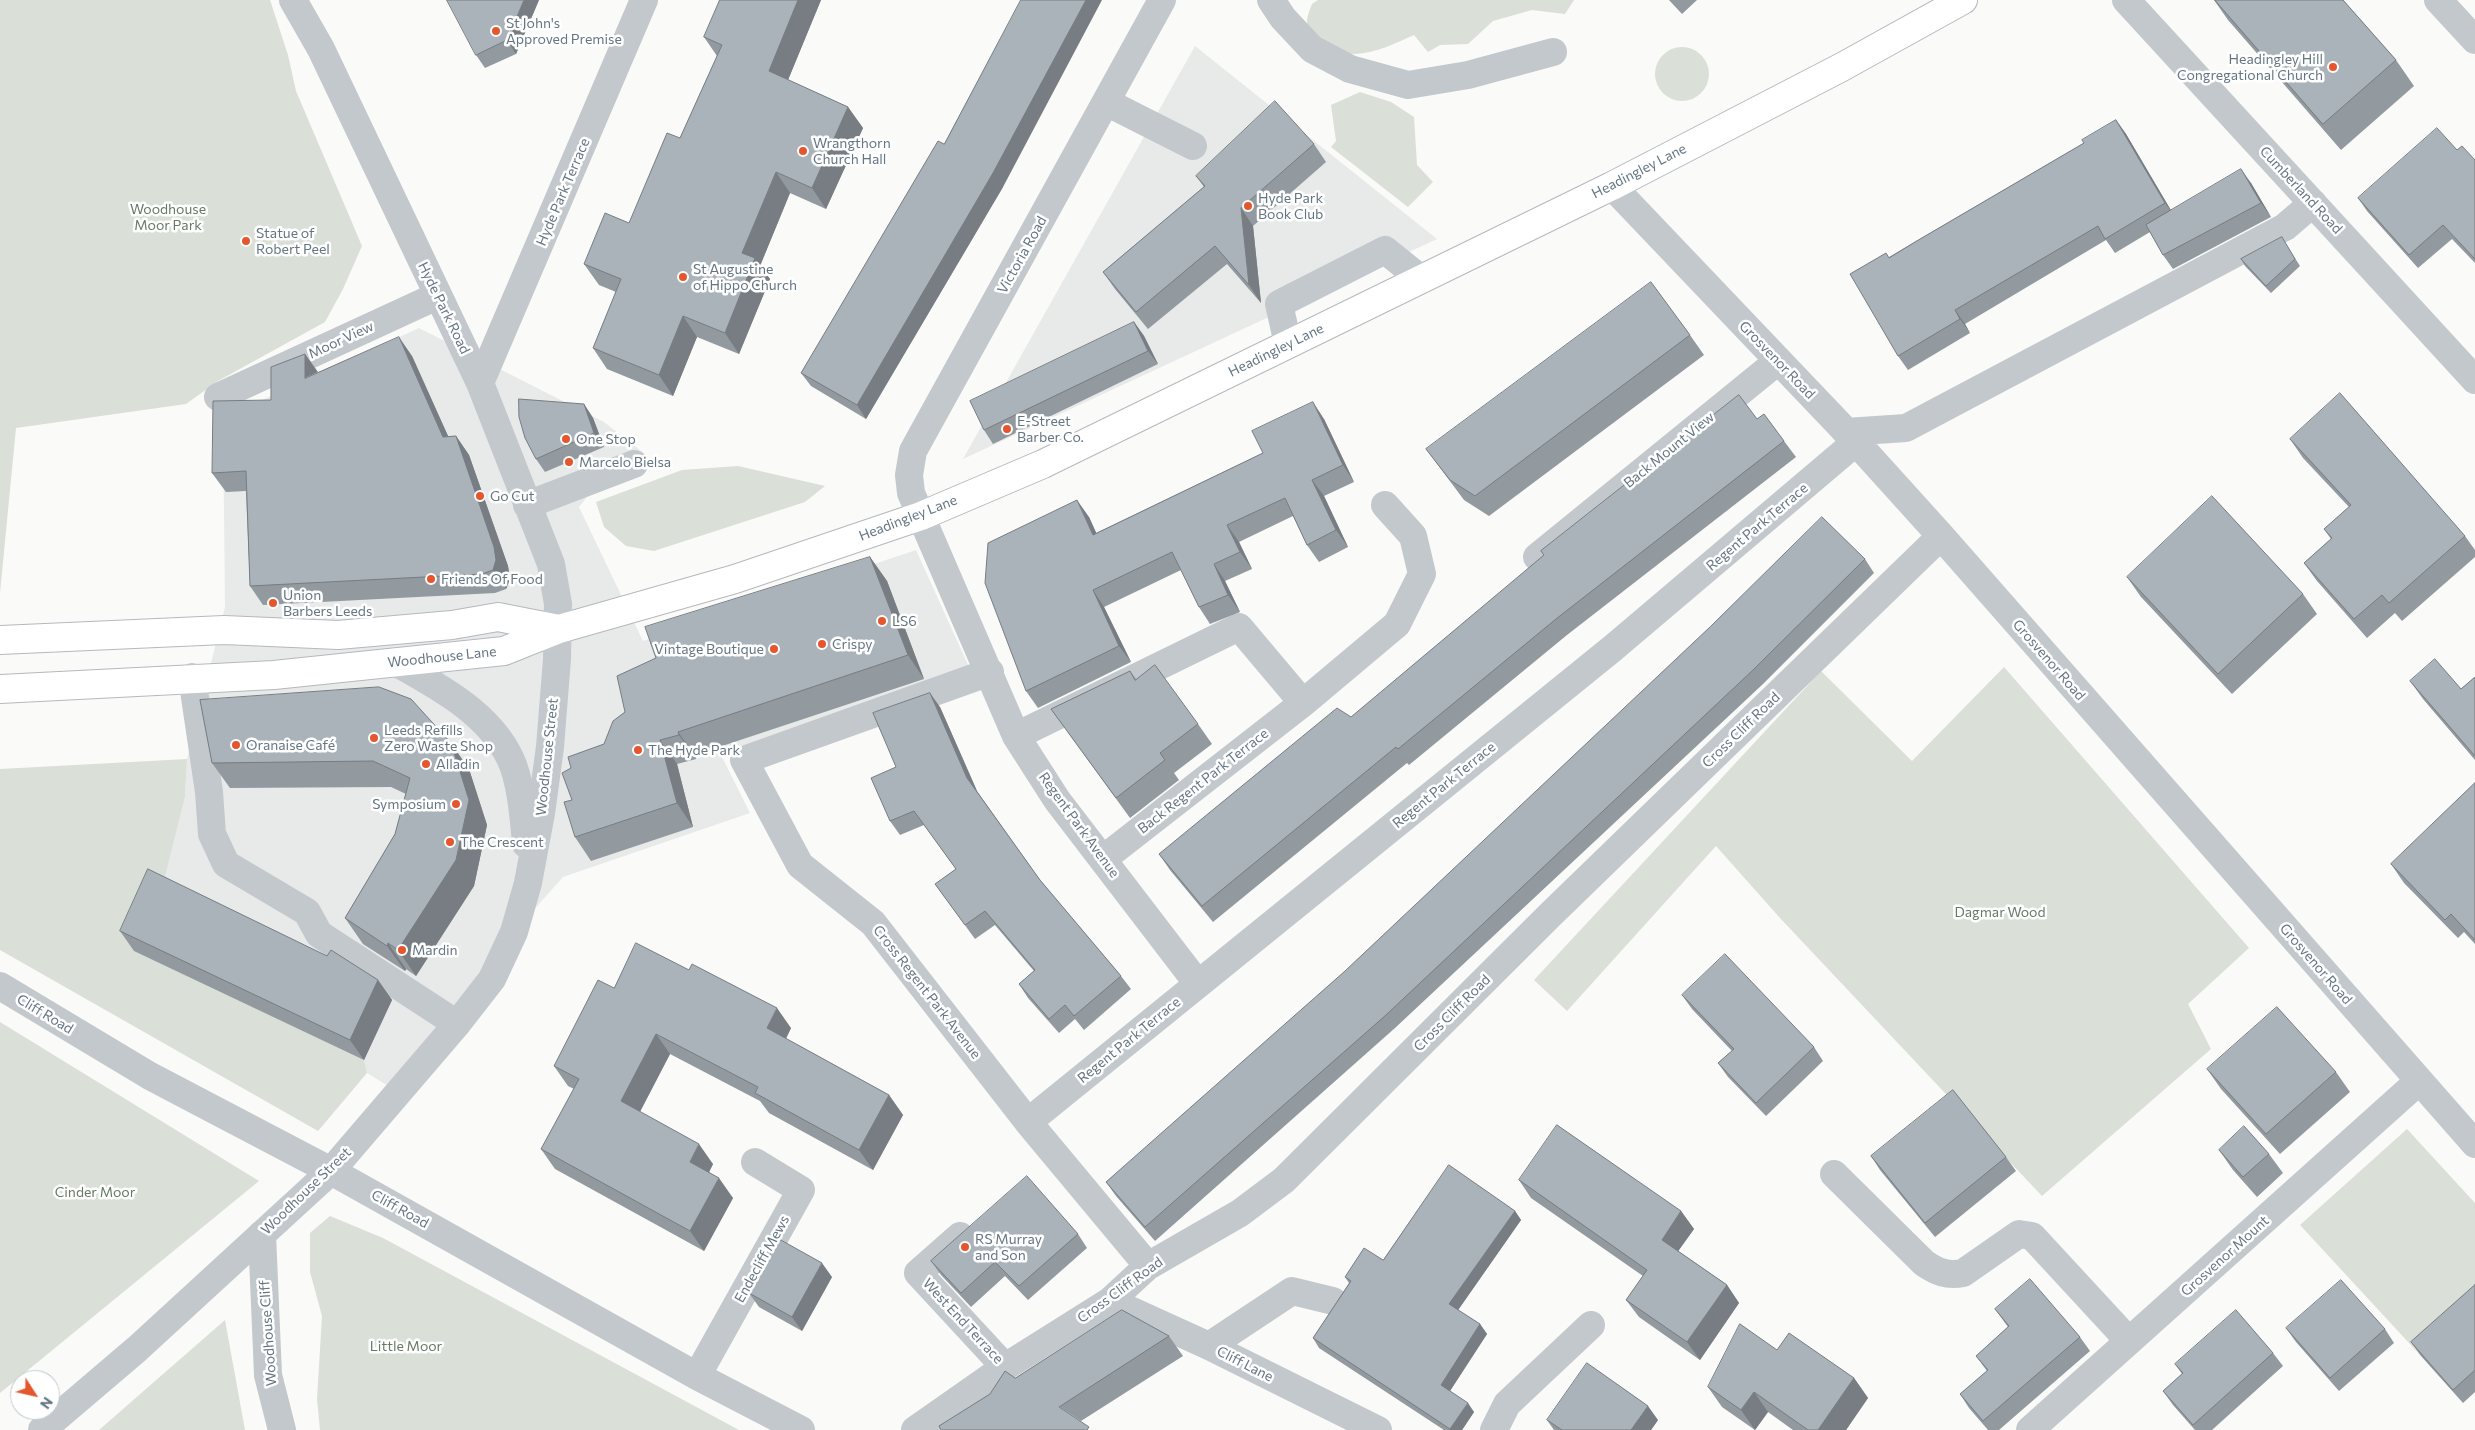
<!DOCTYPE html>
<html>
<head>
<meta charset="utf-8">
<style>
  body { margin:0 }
  #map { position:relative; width:2475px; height:1430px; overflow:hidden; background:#fafaf8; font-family:Commissioner,sans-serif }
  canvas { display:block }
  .north { position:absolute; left:10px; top:1370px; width:50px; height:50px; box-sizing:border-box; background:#fff; border:1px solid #c1c8cd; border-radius:50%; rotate:125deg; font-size:14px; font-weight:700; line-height:20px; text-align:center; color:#657683 }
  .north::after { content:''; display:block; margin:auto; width:18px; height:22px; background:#e4572e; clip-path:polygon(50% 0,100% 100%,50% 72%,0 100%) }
</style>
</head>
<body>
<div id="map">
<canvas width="2475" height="1430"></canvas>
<div class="north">N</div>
</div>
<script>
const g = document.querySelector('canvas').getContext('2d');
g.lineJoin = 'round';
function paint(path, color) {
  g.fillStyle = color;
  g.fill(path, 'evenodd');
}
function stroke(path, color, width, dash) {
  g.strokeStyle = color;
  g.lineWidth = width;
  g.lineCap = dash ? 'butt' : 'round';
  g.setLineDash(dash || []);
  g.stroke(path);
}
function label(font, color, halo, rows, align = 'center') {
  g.font = font + ' Commissioner,sans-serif';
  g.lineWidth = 5;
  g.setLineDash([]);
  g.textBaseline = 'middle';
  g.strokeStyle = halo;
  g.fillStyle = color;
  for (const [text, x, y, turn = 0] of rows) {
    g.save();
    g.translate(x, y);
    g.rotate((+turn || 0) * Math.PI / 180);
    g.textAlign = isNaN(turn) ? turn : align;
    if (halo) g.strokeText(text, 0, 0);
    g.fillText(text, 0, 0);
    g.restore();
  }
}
paint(new Path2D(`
  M1195 46 1437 239 963 459Z
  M419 328 604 422 645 454 604 476 579 507 643 641 916 550 969 667 721 755 750 813 563 877 514 932 398 1092 367 1073 364 1060 162 889 185 797 187 759 225 607 223 418Z`), '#e8e9e9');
paint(new Path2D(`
  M0 0H270L288 55 296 91 362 246 343 289 325 322 218 381 186 404 16 428 0 593Z
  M1318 0H1574L1565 14 1532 10 1493 21 1468 44 1440 45 1428 52 1414 35C1396 43 1376 53 1355 54 1341 55 1307 39 1307 22 1307 16 1310 9 1312 4Z
  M1655 74a27 27 0 1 1 54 0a27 27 0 1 1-54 0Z
  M1360 92 1391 102 1414 117 1417 165 1433 182 1408 207 1331 147 1336 141 1331 105Z
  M738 466 825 486 805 502 654 551 626 546 604 527 596 502 682 470Z
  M2004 667 2249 948 2188 1004 2211 1049 2042 1196 1780 918 1716 846 1567 1011 1534 980 1821 671 1912 761Z
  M187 759 185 797 162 889 364 1060 367 1073 318 1131 0 950V769Z
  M0 1022 259 1181 0 1393Z
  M2407 1129 2475 1203V1307L2421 1356 2300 1225Z
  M330 1216 383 1238 739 1430H320L317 1399 322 1316 310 1272V1233Z
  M225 1320 245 1430H99Z`), '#dadfd7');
const highway = new Path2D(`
  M0 640 224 630 338 635 452 625 498 617 559 629
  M0 689 274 675 504 651 559 629 735 579 921 516 1043 464 1612 186 1842 67 1963 0`);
stroke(highway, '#b4b9bd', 30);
stroke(new Path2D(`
  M1162 0 913 451 909 475 911 493 1016 736 1057 800 1198 984
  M1271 0 1283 18 1312 49 1350 69 1408 85 1468 75 1553 52
  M2126 0 2475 380
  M2438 0 2475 40
  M1106 102 1193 146
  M1612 186 1856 442 1941 536 2475 1144
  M1288 344 1279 304 1385 250 1421 279
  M480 383 644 0
  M218 397 437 296
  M1846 432 1906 428 2285 227 2313 203
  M527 505 634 464
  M1537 557 1778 361
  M395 662C437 686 488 712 510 758 521 780 524 820 526 844
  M990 672 744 760 800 865 873 923 1028 1122 1148 1266
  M192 677 209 792 212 834 226 864 307 912 319 934 457 1024
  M1303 703 1397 624 1422 574 1413 536 1385 505
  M1016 736 1239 627 1303 703 1103 859
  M0 986 150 1076 331 1171 697 1376 801 1430
  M1028 1122 1613 648 1856 442
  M1834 1174 1924 1263C1937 1272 1947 1276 1963 1273L2019 1234 2032 1236 2129 1341
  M262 1234 268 1375 282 1430
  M960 1236 918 1273 1005 1367
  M1110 1301 1209 1346 1378 1430
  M1209 1346 1292 1291 1333 1301
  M697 1376 801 1190 755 1162
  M42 1430 137 1349 331 1171 457 1024 492 979 514 932 528 883 541 813 550 747 557 659 558 604 551 564 480 383 321 49 293 0
  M915 1430 1005 1367 1110 1301 1148 1266 1240 1213 1284 1180 1550 915 1941 536
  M1494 1430 1507 1404 1591 1325
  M2030 1430 2419 1081`), '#c3c8cc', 28);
stroke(highway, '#fff', 28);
paint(new Path2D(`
  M539 0 516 54 485 68 476 55Z
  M720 0H821L788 80 848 107 863 128 826 209 790 193 760 266 770 279 739 354 697 337 673 396 607 369 593 348 616 292 599 285 584 264 629 223 680 138 717 56 704 37Z
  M1669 0H1697L1682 14Z
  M2214 0H2343L2396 60 2414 86 2341 150 2228 20Z
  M2116 120 2126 134 2171 211 2251 183 2271 217 2173 269 2163 255 2150 232 2115 253 2106 240 1965 324 1970 333 1908 370 1898 356 1889 257 2084 143Z
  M944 144 1003 187 866 419 811 386 801 373Z
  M1314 144 1326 162 1253 226 1261 303 1227 264 1148 329 1115 289 1103 272 1204 187 1196 176Z
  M2457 150 2475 160V263L2452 239 2418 268 2367 211 2358 198Z
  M2286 244 2300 266 2271 293 2245 266 2241 259Z
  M1134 322 1144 336 1158 364 993 444 984 430Z
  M1690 335 1704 355 1489 516 1464 500 1426 449Z
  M412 356 448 436H456L469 455 508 566 510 579 506 589 495 593 263 605 250 586 246 491 226 492 212 473 271 400 318 373Z
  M584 404 593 418 604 447 545 472 536 459Z
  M1324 419 1354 482 1324 496 1348 547 1319 562 1307 545 1293 516 1239 542 1252 569 1225 581 1240 612 1210 624 1199 607 1181 570 1104 607 1131 662 1038 708 1026 691 1089 517 1096 533 1263 453Z
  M1757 419 1784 441 1796 457 1567 635 1409 765 1407 763 1213 922 1170 870 1159 854 1351 717Z
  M2290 439 2465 536 2475 550V557L2402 621 2395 613 2367 638 2317 581 2304 563 2331 539 2324 529 2349 507 2303 458Z
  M870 557 887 581 924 679 695 755 696 759 677 764 693 827 591 861 575 837 572 800 571 768 604 744 625 712Z
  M1865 559 1874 573 1763 684 1395 1028 1155 1241 1116 1196 1106 1182Z
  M2127 577 2303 594 2317 614 2232 694 2141 597Z
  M1130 671 1136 679 1198 724 1212 744 1174 773 1179 780 1130 818 1051 709Z
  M2475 677V760L2423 699 2410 681 2461 689Z
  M200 700 469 769 487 825 474 886 416 976 406 969 405 971 363 944 345 918 395 834 406 794 391 787 230 788 212 763Z
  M940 707 977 791 1040 880 1121 976 1131 989 1084 1030 1075 1019 1059 1033 1028 998 1019 984 1034 971 995 925 975 939 935 884 956 869 924 825 900 835 890 821 896 767Z
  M2475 783V944L2464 932 2458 938 2404 883 2391 864Z
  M120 931 378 980 392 1000 364 1060 134 951Z
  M614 988 791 1028 786 1039 889 1095 903 1115 873 1170 769 1113 760 1101 670 1054 640 1112 713 1164 709 1172 733 1198 704 1251 555 1169 541 1149 574 1089 568 1086 554 1066Z
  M1682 995 1814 1047 1823 1061 1766 1116 1728 1077 1718 1063 1732 1051 1692 1009Z
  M2207 1069 2336 1072 2350 1092 2280 1154 2221 1089Z
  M2219 1150 2269 1154 2283 1173 2257 1197 2233 1170Z
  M1871 1156 2006 1157 2016 1171 1935 1237 1880 1170Z
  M1519 1180 1681 1211 1694 1229 1678 1251 1727 1285 1739 1303 1700 1360 1639 1317 1626 1300 1643 1276 1531 1198Z
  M1515 1211 1521 1220 1458 1310 1480 1324 1487 1334 1450 1391 1474 1412 1462 1430H1444L1319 1348 1313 1338 1349 1283 1345 1277 1383 1260Z
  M1078 1234 1087 1248 1028 1300 1005 1276 971 1307 941 1275 931 1261Z
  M832 1277 802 1331 759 1307 749 1293Z
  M2475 1285V1392L2463 1403 2421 1356 2411 1342Z
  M1995 1309 2080 1337 2090 1351 1999 1430H1988L1969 1408 1960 1394 1987 1371 1976 1356 2008 1327Z
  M2286 1328 2385 1329 2394 1343 2339 1391 2296 1342Z
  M1169 1336 1183 1356 1081 1421 1015 1378Z
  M1777 1350 1854 1378 1868 1398 1846 1430H1793L1768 1412 1755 1430 1722 1407 1708 1387Z
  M2273 1353 2283 1366 2212 1430H2195L2173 1405 2163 1391 2182 1374 2175 1364Z
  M1547 1420H1658L1651 1430H1554Z`), '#929a9f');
paint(new Path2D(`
  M524 0H539L516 54 507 40Z
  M798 0H821L783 92 769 71Z
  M1086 0H1102L1003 187 866 419 857 405Z
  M848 107 863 128 826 209 812 188Z
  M2116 120 2126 134 2175 217 2165 203Z
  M2241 169 2251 183 2271 217 2261 203Z
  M776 172 790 193 760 266 770 279 739 354 725 333 742 253Z
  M1241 208 1253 226 1261 303 1249 285Z
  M1955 310 1965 324 1970 333 1960 319Z
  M683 316 697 337 673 396 659 375Z
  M1134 322 1144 336 1158 364 1148 351Z
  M399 337 412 356 457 456 443 437Z
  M305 354 318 372 305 378Z
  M1313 402 1324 419 1354 482 1343 465Z
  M584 404 593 418 604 447 594 433Z
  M456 436 469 455 508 566 510 579 506 589 493 570Z
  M1312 480 1324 496 1348 547 1336 530Z
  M1077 500 1089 517 1105 552 1093 535Z
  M1227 525 1239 542 1252 569 1240 552Z
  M870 557 887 581 924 679 908 655Z
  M1214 564 1225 581 1240 612 1228 595Z
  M1093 590 1104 607 1131 662 1119 646Z
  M930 693 940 707 977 791 967 778Z
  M678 732 695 755 696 759 679 735Z
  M660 740 677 764 693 827 677 803Z
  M451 743 469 769 487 825 474 886 416 976 398 950Z
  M388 943 406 969 405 971 387 946Z
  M378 980 392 1000 364 1060 350 1040Z
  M777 1008 791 1028 781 1048 767 1028Z
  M656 1034 670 1054 635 1121 621 1101Z
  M889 1095 903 1115 873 1170 859 1150Z
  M699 1144 713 1164 704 1182 690 1162Z
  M719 1178 733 1198 704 1251 690 1231Z
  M1515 1211 1521 1220 1456 1313 1449 1304Z
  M1681 1211 1694 1229 1674 1257 1662 1240Z
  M822 1263 832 1277 802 1331 792 1317Z
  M1727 1285 1739 1303 1700 1360 1687 1342Z
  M1480 1324 1487 1334 1448 1394 1441 1385Z
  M1854 1378 1868 1398 1846 1430H1818Z
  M1754 1392 1768 1412 1755 1430 1741 1410Z
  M1468 1403 1474 1412 1462 1430H1451L1450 1429Z
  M1648 1406 1658 1420 1651 1430H1631Z`), '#777d82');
const building = new Path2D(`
  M447 0H524L507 40 476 55Z
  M720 0H798L769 71 848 107 812 188 776 172 742 253 755 258 725 333 683 316 659 375 593 348 621 279 584 264 605 213 629 223 667 133 680 138 722 45 704 37Z
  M1021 0H1086L993 173 857 405 801 373 938 141 944 144Z
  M2215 0H2343L2396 60 2323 124Z
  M1275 101 1314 144 1241 208 1249 285 1215 246 1136 312 1103 272 1205 186 1196 176Z
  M2116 120 2165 203 2105 239 2098 226 1955 310 1960 319 1898 356 1850 274 1886 253 1889 258 1915 242 2084 143 2082 140Z
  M2437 128 2457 150 2462 146 2475 160V259L2443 225 2409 255 2358 198Z
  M2241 169 2261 203 2163 255 2146 225Z
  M2282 237 2295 259 2266 286 2241 259Z
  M1651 282 1690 335 1475 496 1450 480 1426 449Z
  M1134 322 1148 351 984 430 970 401Z
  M399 337 443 437 456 436 494 547 496 560 493 570 482 574 250 586 246 471 212 473 213 401 271 400V367L305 354V378Z
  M2340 393 2465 536 2389 603 2382 595 2354 619 2304 563 2332 538 2324 529 2351 505 2290 439Z
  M1739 395 1757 419 1764 414 1784 441 1556 619 1398 749 1396 747 1202 906 1159 854 1337 708 1351 717 1544 555 1541 551Z
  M519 399 584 404 594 433 536 459 525 438 519 417Z
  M1313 402 1343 465 1312 480 1336 530 1307 545 1285 498 1227 525 1240 552 1214 564 1228 595 1199 607 1172 552 1093 590 1119 646 1026 691 985 583 988 543 1077 500 1093 535 1263 453 1252 431Z
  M2212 496 2303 594 2218 674 2127 577Z
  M1822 517 1865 559 1753 670 1386 1015 1145 1227 1106 1182 1345 971 1710 627Z
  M870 557 908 655 678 732 679 735 660 740 677 803 575 837 564 802 572 800 562 773 571 768 568 757 604 744 613 721 625 712 617 676 656 658 645 627Z
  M2435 659 2461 689 2475 677V756L2410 681Z
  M1155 665 1198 724 1160 753 1165 760 1116 798 1051 709 1130 671 1135 680Z
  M379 687 411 699 451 743 469 800 456 860 398 950 388 943 387 946 345 918 395 834 410 778 373 761 212 763 200 700Z
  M930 693 967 778 1040 880 1121 976 1074 1016 1065 1005 1049 1019 1019 984 1035 970 985 911 965 925 935 884 956 869 914 811 890 821 871 778 896 767 873 713Z
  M2475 783V940L2451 914 2445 920 2391 864Z
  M148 869 327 956 331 950 378 980 350 1040 120 931Z
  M636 943 689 970 692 964 777 1008 767 1028 889 1095 859 1150 755 1093 758 1087 656 1034 621 1101 699 1144 690 1162 719 1178 690 1231 541 1149 579 1079 554 1066 598 980 614 988Z
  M1725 954 1814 1047 1756 1103 1718 1063 1734 1049 1682 995Z
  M2277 1007 2336 1072 2266 1134 2207 1069Z
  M1953 1090 2006 1157 1925 1223 1871 1156Z
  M1557 1125 1681 1211 1662 1240 1727 1285 1687 1342 1626 1300 1647 1270 1519 1180Z
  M2244 1126 2269 1154 2243 1177 2219 1150Z
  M1449 1165 1515 1211 1449 1304 1480 1324 1441 1385 1468 1403 1450 1429 1313 1338 1351 1281 1345 1277 1364 1248 1383 1260Z
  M1027 1176 1078 1234 1019 1286 995 1262 961 1293 931 1261Z
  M779 1239 822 1263 792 1317 749 1293Z
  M2030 1279 2080 1337 1983 1421 1960 1394 1988 1370 1976 1356 2009 1326 1995 1309Z
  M2341 1280 2385 1329 2330 1378 2286 1328Z
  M2475 1285V1370L2453 1390 2411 1342Z
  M1122 1310 1169 1336 1059 1407 1089 1427 1087 1430H941L939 1426 990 1394 1005 1371 1015 1378Z
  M2236 1310 2273 1353 2193 1425 2163 1391 2183 1373 2175 1364Z
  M1740 1324 1777 1350 1789 1333 1854 1378 1818 1430H1808L1754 1392 1741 1410 1708 1387Z
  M1587 1363 1648 1406 1631 1430H1562L1547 1420Z`);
paint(building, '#aab3b9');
stroke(building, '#777d82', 1);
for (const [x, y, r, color] of [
  [496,31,5,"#e4572e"],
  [2333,67,5,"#e4572e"],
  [803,151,5,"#e4572e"],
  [1248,206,5,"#e4572e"],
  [246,241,5,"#e4572e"],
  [683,277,5,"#e4572e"],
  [1007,429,5,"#e4572e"],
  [566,439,5,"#e4572e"],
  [569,462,5,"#e4572e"],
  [480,496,5,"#e4572e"],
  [431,579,5,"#e4572e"],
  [273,603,5,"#e4572e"],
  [882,621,5,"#e4572e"],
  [822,644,5,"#e4572e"],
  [774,649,5,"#e4572e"],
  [374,738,5,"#e4572e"],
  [236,745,5,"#e4572e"],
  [638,750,5,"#e4572e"],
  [426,764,5,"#e4572e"],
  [456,804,5,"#e4572e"],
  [450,842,5,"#e4572e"],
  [402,950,5,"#e4572e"],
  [965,1247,5,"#e4572e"]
]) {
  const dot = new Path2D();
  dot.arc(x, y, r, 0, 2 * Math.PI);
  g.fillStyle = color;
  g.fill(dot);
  stroke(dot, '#fff', 2);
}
label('14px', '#657683', '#fff', [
  ["St John's",506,23],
  ["Approved Premise",506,39],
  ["Headingley Hill",2323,59,"right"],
  ["Congregational Church",2323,75,"right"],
  ["Wrangthorn",813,143],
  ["Church Hall",813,159],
  ["Hyde Park",1258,198],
  ["Book Club",1258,214],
  ["Statue of",256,233],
  ["Robert Peel",256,249],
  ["St Augustine",693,269],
  ["of Hippo Church",693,285],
  ["E-Street",1017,421],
  ["Barber Co.",1017,437],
  ["One Stop",576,439],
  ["Marcelo Bielsa",579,462],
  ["Go Cut",490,496],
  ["Friends Of Food",441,579],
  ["Union",283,595],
  ["Barbers Leeds",283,611],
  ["LS6",892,621],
  ["Crispy",832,644],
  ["Vintage Boutique",764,649,"right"],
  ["Leeds Refills",384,730],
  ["Zero Waste Shop",384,746],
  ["Oranaise Café",246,745],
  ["The Hyde Park",648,750],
  ["Alladin",436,764],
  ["Symposium",446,804,"right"],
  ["The Crescent",460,842],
  ["Mardin",412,950],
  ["RS Murray",975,1239],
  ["and Son",975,1255]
], 'left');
label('14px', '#657683', '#fff', [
  ["Headingley Lane",1639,171,-27],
  ["Cumberland Road",2301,190,47],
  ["Hyde Park Terrace",563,192,-67],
  ["Victoria Road",1022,255,-61],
  ["Hyde Park Road",444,308,64],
  ["Moor View",341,340,-25],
  ["Headingley Lane",1276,350,-26],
  ["Grosvenor Road",1777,360,46],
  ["Back Mount View",1669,450,-39],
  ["Headingley Lane",908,518,-21],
  ["Regent Park Terrace",1757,527,-40],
  ["Woodhouse Lane",442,657,-6],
  ["Grosvenor Road",2049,660,49],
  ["Cross Cliff Road",1741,730,-44],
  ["Woodhouse Street",547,757,-84],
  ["Back Regent Park Terrace",1203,781,-38],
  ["Regent Park Terrace",1444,785,-39],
  ["Regent Park Avenue",1079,825,54],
  ["Grosvenor Road",2316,964,49],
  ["Cross Regent Park Avenue",927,992,52],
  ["Cross Cliff Road",1452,1013,-45],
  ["Cliff Road",45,1014,31],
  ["Regent Park Terrace",1129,1040,-39],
  ["Woodhouse Street",306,1191,-44],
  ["Cliff Road",400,1209,29],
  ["Grosvenor Mount",2225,1256,-42],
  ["Endecliff Mews",762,1259,-61],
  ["Cross Cliff Road",1120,1290,-36],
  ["West End Terrace",963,1321,47],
  ["Woodhouse Cliff",268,1333,-94],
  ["Cliff Lane",1245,1364,27]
]);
label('14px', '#687a64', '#fff', [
  ["Woodhouse",168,209],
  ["Moor Park",168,225],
  ["Dagmar Wood",2000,912],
  ["Cinder Moor",95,1192],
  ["Little Moor",406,1346]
]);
</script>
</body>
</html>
